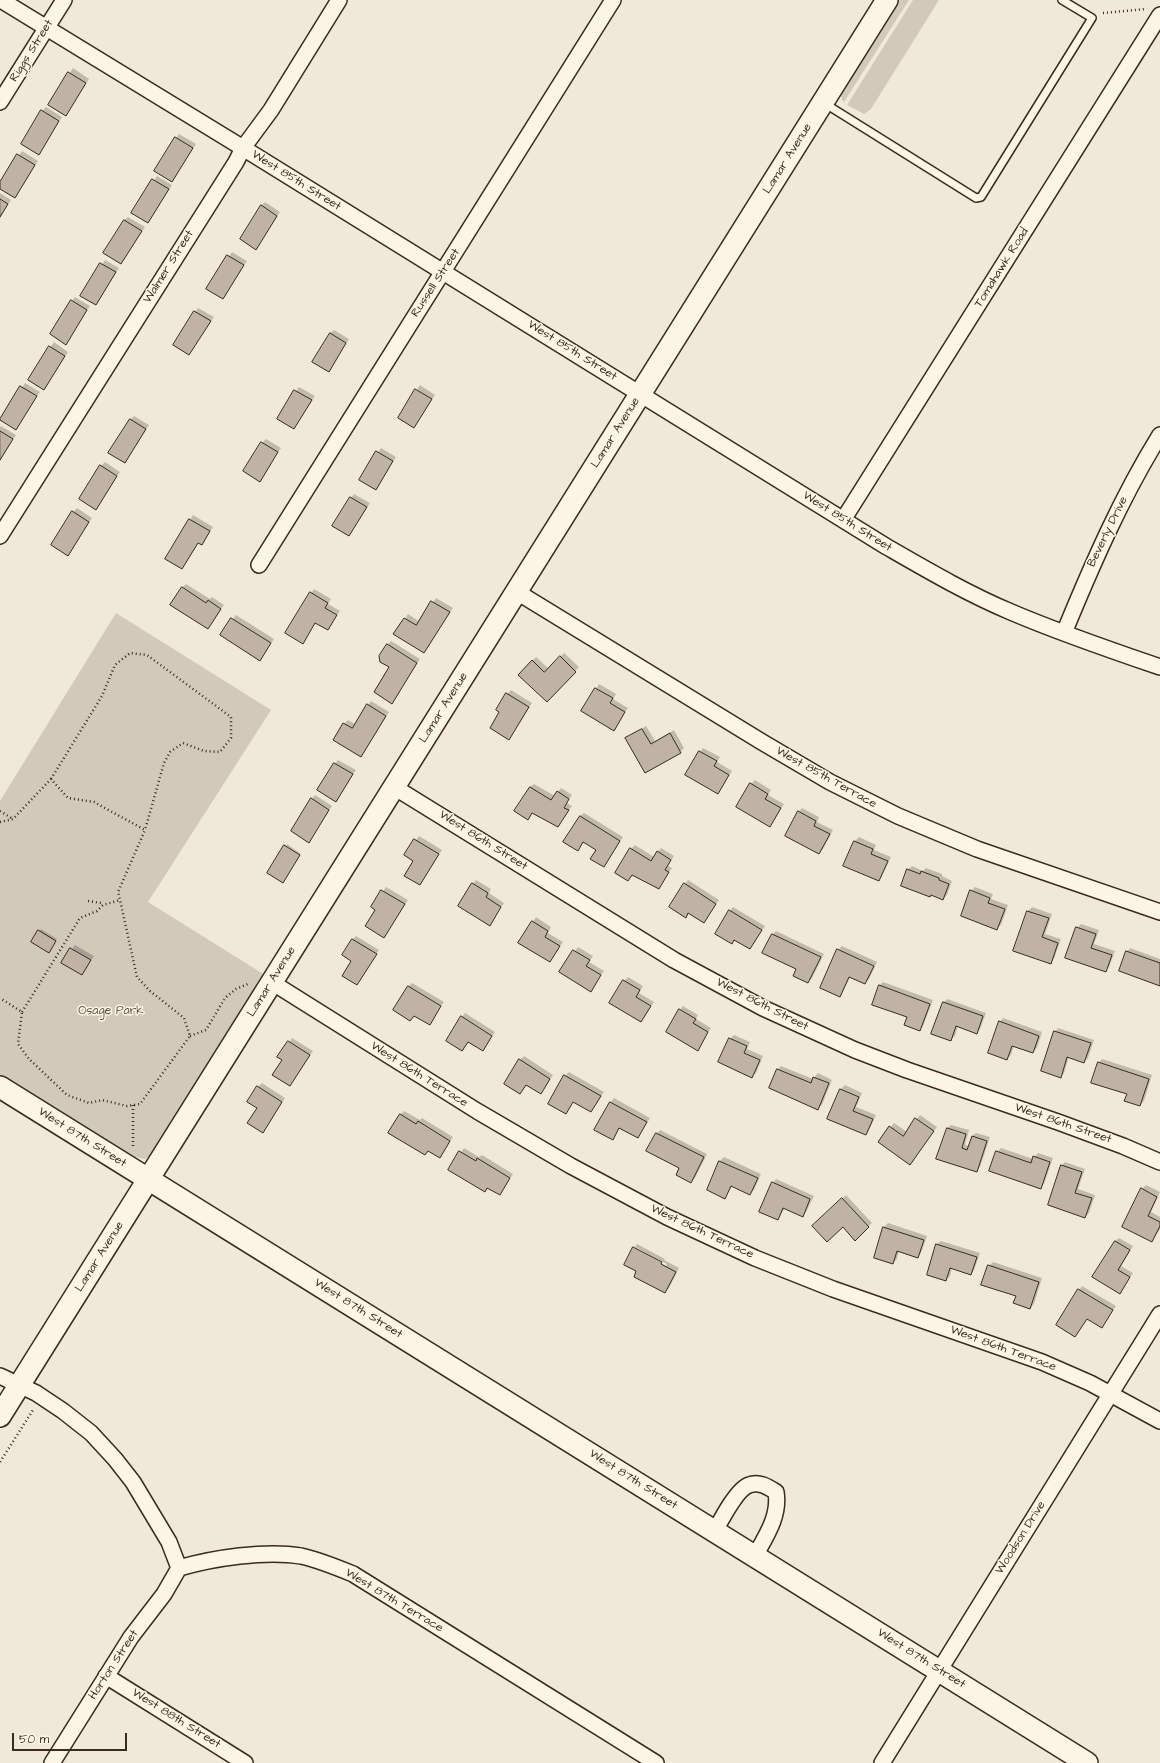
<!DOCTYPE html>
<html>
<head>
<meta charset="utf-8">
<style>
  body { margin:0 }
  #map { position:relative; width:1160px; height:1763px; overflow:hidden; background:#f0e9d9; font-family:"Architects Daughter",sans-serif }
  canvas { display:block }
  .scale { position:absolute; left:12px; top:1733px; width:115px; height:18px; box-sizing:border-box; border:2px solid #3b2a1e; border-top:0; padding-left:5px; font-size:12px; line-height:14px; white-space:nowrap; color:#3b2a1e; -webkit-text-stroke:3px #fcf5e5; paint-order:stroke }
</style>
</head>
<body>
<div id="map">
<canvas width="1160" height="1763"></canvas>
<div class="scale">50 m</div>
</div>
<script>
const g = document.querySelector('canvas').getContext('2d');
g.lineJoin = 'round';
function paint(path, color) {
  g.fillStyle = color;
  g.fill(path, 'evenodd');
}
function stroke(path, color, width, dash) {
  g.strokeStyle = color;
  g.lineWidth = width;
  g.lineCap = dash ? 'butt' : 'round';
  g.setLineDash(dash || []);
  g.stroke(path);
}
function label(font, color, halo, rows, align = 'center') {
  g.font = font + ' "Architects Daughter",sans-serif';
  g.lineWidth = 3;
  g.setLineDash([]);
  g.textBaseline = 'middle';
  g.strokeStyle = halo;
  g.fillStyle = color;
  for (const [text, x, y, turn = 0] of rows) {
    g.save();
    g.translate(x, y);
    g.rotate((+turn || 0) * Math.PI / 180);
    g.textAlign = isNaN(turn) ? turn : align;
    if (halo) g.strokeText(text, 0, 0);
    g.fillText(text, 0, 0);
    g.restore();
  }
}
paint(new Path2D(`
  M900 0H909L844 102 842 100 841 94Z
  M913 0H939L871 109 864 114 847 105Z
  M116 613 271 710 148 902 265 975 151 1155 145 1159 130 1156 0 1076V801Z`), '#d2c9ba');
paint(new Path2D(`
  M73 68 89 79 66 115 49 105Z
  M46 107 62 117 39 154 42 111Z
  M179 134 196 144 172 180 176 138Z
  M22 151 38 161 15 197 0 188V184Z
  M157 176 172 185 148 222 133 212Z
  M0 193 11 200 0 218Z
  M265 202 280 212 256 249 261 206Z
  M128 217 145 227 121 263 124 220Z
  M232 252 247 261 223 298 208 288Z
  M105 260 119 268 96 304 82 296Z
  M75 297 90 306 66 343 72 301Z
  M198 308 214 317 189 354 174 344Z
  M334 330 349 339 329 371 330 333Z
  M54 342 68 352 44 389 29 379Z
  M25 383 40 392 16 429 1 420Z
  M420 385 435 395 414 427 399 417Z
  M299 387 315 396 294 428 278 418Z
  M134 416 149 425 125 462 130 420Z
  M1 426 16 435 0 461V427Z
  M266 439 281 448 260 480 262 443Z
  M381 448 396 457 376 489 360 479Z
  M105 462 120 472 99 505 101 466Z
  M354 494 370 503 349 535 351 498Z
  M77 508 92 518 71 551 73 512Z
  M193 515 213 527 205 540 201 544 199 542 182 568 166 558Z
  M186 584 210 599 212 597 224 605 208 628 182 588Z
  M314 589 331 599 328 604 340 611 327 629 316 622 302 643 286 633Z
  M436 598 453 608 424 652 395 634 408 614 420 622Z
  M236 615 274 639 260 660 221 635Z
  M391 641 420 659 392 703 391 667 387 645Z
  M564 653 579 667 547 701 519 675 536 657 549 669Z
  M599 684 616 694 613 699 628 708 614 729 582 711Z
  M511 690 532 703 509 738 501 712 507 694Z
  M371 701 389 712 364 752 344 724 348 720 355 724Z
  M646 726 655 741 674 730 684 748 680 752 626 739Z
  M703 748 720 757 717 762 732 771 718 793 686 774Z
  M338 760 356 770 336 801 335 764Z
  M755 780 771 790 768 795 784 804 770 825 751 784Z
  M534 784 555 796 561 788 572 795 567 803 572 806 558 826 533 812 528 819 530 787Z
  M315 795 332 806 309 841 312 799Z
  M802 808 819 817 817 822 833 830 823 849 819 853 799 812Z
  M584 813 623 837 604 866 597 849 584 841 578 850 580 816Z
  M419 836 442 850 419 884 415 861 405 855Z
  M859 837 876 845 874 850 891 857 882 876 878 880 844 865 855 841Z
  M287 844 301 854 284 880 285 846Z
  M635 845 654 857 661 848 674 856 668 866 672 868 658 888 633 874 628 880 631 849Z
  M912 866 923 871 926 868 942 874V876L952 881 947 895 943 899 908 870Z
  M476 880 491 889 489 893 504 903 490 924 473 884Z
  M688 880 719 900 703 922 689 913 685 916V884Z
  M386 887 408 900 384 936 376 909 372 907Z
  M975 887 993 894 991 899 1008 905 1001 925 997 928 971 891Z
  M733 907 765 926 750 948 735 939 732 943 730 911Z
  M1032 907 1052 914 1045 934 1061 939 1054 959 1050 962 1015 950 1028 911Z
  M536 917 551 927 548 933 563 942 550 961 519 943Z
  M1081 924 1099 930 1094 944 1115 951 1109 967 1106 971 1077 928Z
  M41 929 57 939 50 950 39 931Z
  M776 931 824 954 812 978 808 982 773 934Z
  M356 936 379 950 357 984 352 960 353 939Z
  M75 945 94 956 82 974 63 962Z
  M842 946 877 962 869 979 865 983 850 977 843 992 840 996 838 950Z
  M578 947 593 956 589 962 604 971 591 990 561 972Z
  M1130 948 1160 959V985L1127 952Z
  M628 977 643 986 639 993 654 1002 641 1021 624 981Z
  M883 982 933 1000 923 1026 920 1029 880 985Z
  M412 983 444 1002 429 1024 415 1015 409 986Z
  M947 999 986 1013 980 1029 977 1033 958 1026 955 1036 951 1039 943 1003Z
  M683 1006 698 1015 696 1019 711 1028 697 1049 680 1010Z
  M465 1013 495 1032 483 1050 469 1041 462 1050V1017Z
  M1003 1018 1042 1032 1037 1048 1033 1052 1014 1045 1011 1055 1007 1059 1000 1022Z
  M1058 1028 1094 1040 1088 1058 1084 1062 1069 1057 1064 1073 1060 1077 1055 1032Z
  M734 1035 750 1042 747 1049 763 1056 756 1073 752 1077 730 1039Z
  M292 1038 313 1051 290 1085 283 1060 279 1057Z
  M524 1056 553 1075 541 1093 527 1084 520 1093V1060Z
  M1102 1059 1152 1075 1144 1101 1140 1105 1099 1063Z
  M781 1066 813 1079 818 1073 832 1080 822 1105 818 1108 778 1069Z
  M569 1072 604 1092 591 1111 574 1101 566 1113 565 1076Z
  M262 1083 285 1098 266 1128 258 1108V1087Z
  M845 1085 862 1093 856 1107 876 1115 869 1130 866 1134 829 1118 841 1089Z
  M614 1098 650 1118 638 1137 620 1127 612 1139 596 1130 611 1102Z
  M404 1111 420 1120 422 1118 453 1137 440 1157 400 1115Z
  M920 1115 937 1127 910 1164 879 1142 894 1123 907 1132Z
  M951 1125 969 1130 965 1145 969 1146 972 1136 976 1133 990 1137 980 1167 976 1171 947 1128Z
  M660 1130 707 1154 695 1178 691 1181 657 1134Z
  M464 1148 479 1157 482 1155 513 1174 500 1194 488 1187 484 1191 449 1170Z
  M1001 1148 1033 1159 1038 1153 1053 1158 1044 1184 1040 1187 997 1152Z
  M724 1157 761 1174 754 1190 750 1194 732 1186 725 1198 708 1190 720 1161Z
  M1065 1162 1085 1169 1078 1189 1095 1195 1089 1213 1085 1217 1061 1166Z
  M776 1179 814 1196 806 1212 803 1216 785 1208 778 1219 773 1183Z
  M1146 1185 1160 1192 1151 1212 1160 1217V1229L1152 1241 1142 1189Z
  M846 1195 872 1223 855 1239 843 1226H813Z
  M888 1223 927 1236 921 1253 918 1257 899 1251 897 1259 893 1263 875 1257 884 1227Z
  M1119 1238 1133 1246 1121 1266 1133 1273 1120 1293 1115 1241Z
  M941 1241 980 1253 974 1270 971 1274 952 1268 950 1276 946 1280 928 1274 937 1244Z
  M637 1244 665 1259 664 1260 679 1268 669 1288 665 1292 638 1271 634 1249 666 1266 667 1264 635 1247Z
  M993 1262 1042 1278 1034 1304 1030 1308 989 1266Z
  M1082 1286 1116 1306 1102 1327 1087 1318 1075 1336 1079 1290Z`), '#0003');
const building = new Path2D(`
  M68 72 86 83 66 116 48 105Z
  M41 110 59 121 39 155 21 144Z
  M175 137 193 148 172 182 154 171Z
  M17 154 35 165 15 198 0 189V182Z
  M152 179 169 189 148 223 131 213Z
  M0 199 8 204 0 217Z
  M261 205 277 216 256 250 240 239Z
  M124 220 142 231 121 264 103 253Z
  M227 255 244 265 223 299 206 289Z
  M100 263 116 272 96 305 80 296Z
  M71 300 87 310 66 345 50 334Z
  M194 311 211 321 189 355 173 345Z
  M330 333 346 343 329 372 312 362Z
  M49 346 65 356 44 390 28 380Z
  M20 386 37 396 16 430 0 420V419Z
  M415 389 432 399 414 428 398 418Z
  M294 390 312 400 294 429 277 419Z
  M130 419 146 429 125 463 108 453Z
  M0 431 13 439 0 460Z
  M261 442 278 452 260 482 243 471Z
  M376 451 393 461 376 490 359 480Z
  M100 465 117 476 96 510 79 499Z
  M350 497 367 507 349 536 332 526Z
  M72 511 89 522 68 556 51 545Z
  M189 519 210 531 202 545 198 543 182 569 165 559Z
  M182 587 206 603 208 600 221 609 208 629 170 605Z
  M310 592 328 603 325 608 337 615 328 630 315 623 303 644 285 633Z
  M431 601 450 612 424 653 393 634 404 618 416 625Z
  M231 618 271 643 260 661 220 635Z
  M387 644 417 663 392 704 374 692 389 667 380 662 379 656Z
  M560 656 576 672 547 702 518 675 532 660 544 672Z
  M595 688 613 698 610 703 625 712 614 731 581 711Z
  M506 693 529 707 509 740 490 728 499 712 496 710Z
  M367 704 386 716 361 757 333 740 343 723 352 728Z
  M642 729 651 744 670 733 681 753 645 773 625 738Z
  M699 751 717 761 714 766 729 775 718 794 685 775Z
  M334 763 353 774 336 802 317 790Z
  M750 783 768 794 765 799 781 808 770 827 736 807Z
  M530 787 551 800 557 791 569 799 564 808 569 810 558 827 532 813 528 820 514 811Z
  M311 798 329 810 309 843 291 831Z
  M798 811 816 821 814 826 830 834 819 854 785 836Z
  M580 816 620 841 604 867 590 859 596 850 583 842 578 851 563 842Z
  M414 839 439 854 420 885 404 876 413 861 404 855Z
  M854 841 873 849 871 854 888 861 879 881 843 866Z
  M284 845 300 855 283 883 267 873Z
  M630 848 651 861 657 851 671 860 665 870 669 872 659 889 632 875 628 881 615 873Z
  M907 869 920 874 921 871 939 878V880L949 884 943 900 931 895 930 897 901 886Z
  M472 883 488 893 486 897 501 907 490 926 458 906Z
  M684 883 716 904 704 923 688 913 686 918 669 907Z
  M381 890 405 904 384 938 365 926 375 910 371 907Z
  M970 890 990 898 988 903 1005 909 997 930 961 916Z
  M729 910 762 930 750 949 734 940 732 944 715 934Z
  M1027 911 1049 918 1042 937 1058 943 1051 964 1013 951Z
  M532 921 548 931 545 937 560 946 550 962 518 943Z
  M1076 927 1096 934 1091 948 1112 955 1106 972 1065 958Z
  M38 930 56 941 49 953 31 942Z
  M772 934 821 957 808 983 793 976 796 969 762 953Z
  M352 939 377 954 357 985 342 976 351 961 342 955Z
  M70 948 91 960 82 975 61 963Z
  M837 949 874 966 865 984 849 977 840 997 820 988Z
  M573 950 590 960 586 966 601 975 591 992 559 972Z
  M1126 951 1160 963V986L1119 971Z
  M623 980 640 990 636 997 651 1006 641 1022 609 1003Z
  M879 985 930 1004 920 1031 904 1025 907 1017 872 1005Z
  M408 986 441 1006 430 1025 414 1016 410 1021 393 1010Z
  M943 1002 983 1016 977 1034 956 1026 951 1041 931 1034Z
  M679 1009 696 1019 693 1023 708 1032 698 1051 666 1032Z
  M461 1016 492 1036 483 1051 468 1042 462 1051 446 1041Z
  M999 1021 1039 1036 1033 1053 1012 1046 1007 1060 988 1053Z
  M1054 1031 1091 1043 1084 1063 1067 1057 1061 1078 1041 1071Z
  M729 1038 747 1046 744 1053 760 1060 752 1078 718 1062Z
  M288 1041 310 1055 290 1086 272 1075 282 1060 277 1057Z
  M519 1059 550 1079 541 1094 526 1085 520 1094 504 1084Z
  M1098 1062 1149 1079 1140 1106 1124 1101 1127 1094 1091 1083Z
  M777 1069 811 1083 813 1077 829 1083 818 1110 769 1088Z
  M564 1075 601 1096 591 1112 573 1102 566 1114 548 1104Z
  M257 1086 282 1102 263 1133 247 1123 257 1108 247 1102Z
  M840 1089 859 1097 853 1111 873 1119 866 1135 827 1119Z
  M610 1102 647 1122 638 1138 619 1128 613 1140 594 1130Z
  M400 1114 416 1124 418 1121 450 1141 440 1158 428 1151 425 1155 388 1133Z
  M915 1118 934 1131 910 1165 878 1142 889 1126 903 1136Z
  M947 1128 966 1134 962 1148 967 1150 972 1136 987 1141 977 1172 936 1159Z
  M656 1133 704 1157 691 1183 676 1175 679 1168 646 1151Z
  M459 1151 476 1161 477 1158 510 1178 500 1195 487 1188 485 1192 448 1170Z
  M996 1151 1031 1163 1033 1156 1050 1162 1041 1189 989 1171Z
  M719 1161 758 1178 750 1195 731 1186 725 1199 707 1190Z
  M1061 1165 1082 1172 1075 1193 1092 1198 1085 1218 1048 1205Z
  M772 1182 810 1199 803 1217 783 1208 778 1220 759 1212Z
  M1141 1188 1157 1197 1148 1216 1160 1222V1226L1152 1242 1122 1227Z
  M842 1198 869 1227 855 1241 843 1227 827 1242 812 1226Z
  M883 1227 924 1240 918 1258 897 1251 893 1264 874 1258Z
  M1115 1241 1130 1250 1118 1270 1130 1277 1120 1294 1092 1277Z
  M936 1244 977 1257 971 1275 950 1268 946 1281 927 1275Z
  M633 1247 662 1262 661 1264 676 1272 665 1293 634 1277 636 1271 624 1265Z
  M988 1265 1039 1282 1030 1309 1013 1303 1016 1296 981 1285Z
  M1078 1289 1113 1310 1102 1328 1087 1319 1075 1337 1056 1325Z`);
paint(building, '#beb3a4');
stroke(building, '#3b2a1e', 1);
const lane = new Path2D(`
  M824 103 976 198 981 197 1092 18 1062 0`);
const street = new Path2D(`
  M1 0 243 148 887 547C927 570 968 594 1011 612 1060 633 1110 650 1160 667
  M0 102 64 0
  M843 520 1160 15
  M0 536 236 162 243 148 271 110 339 0
  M259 565 613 0
  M517 592 762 742 830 782 898 816 977 849 1160 912
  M1064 633C1092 565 1121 498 1160 435
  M394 787 674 960 763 1008 855 1050 907 1070 1058 1122 1123 1146 1160 1162
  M273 983 477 1111 571 1166 667 1217 755 1258 833 1289 1042 1362 1090 1383 1160 1421
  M0 1376 36 1393 63 1411 91 1433 115 1459 133 1482 169 1542 179 1568
  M715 1531C721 1520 737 1489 749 1485 759 1481 768 1487 776 1492 780 1516 766 1536 755 1556
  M179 1568C213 1558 266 1550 301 1556 319 1560 336 1567 353 1574L656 1763
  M106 1676 245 1763
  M52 1763 131 1637 164 1594 179 1568
  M882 1763 1160 1314`);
const secondary = new Path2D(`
  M0 1087 1087 1763
  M0 1416C296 944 592 472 887 0`);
stroke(lane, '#3b2a1e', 10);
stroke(street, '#3b2a1e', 18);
stroke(secondary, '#3b2a1e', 24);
stroke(new Path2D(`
  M1103 13 1146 9
  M51 779 102 696 115 665 130 653 147 655 231 717V738L220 752 204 751 183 743 170 752 164 763 145 830
  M0 811 13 819
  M0 822 13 819 51 779 68 798 94 802 145 830 118 892 120 900 137 977 150 991 184 1018 190 1036 140 1104 127 1106 102 1100 89 1103 67 1095 29 1059 18 1044 22 1012 0 998
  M88 901 101 903 103 905
  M22 1012 80 918 97 911 103 905 120 900
  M190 1036 206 1030 225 998 236 989 250 983
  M133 1105V1148
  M0 1462 33 1410H34`), '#3b2a1e', 2.5, [1, 3]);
stroke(lane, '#fcf5e5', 7);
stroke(street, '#fcf5e5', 15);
stroke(secondary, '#fcf5e5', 21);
label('12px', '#3b2a1e', '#fcf5e5', [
  ["Riggs Street",32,51,-58],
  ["Lamar Avenue",788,159,-58],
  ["West 85th Street",296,181,32],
  ["Walmer Street",169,267,-58],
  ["Tomahawk Road",1002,268,-58],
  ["Russell Street",436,283,-57],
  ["West 85th Street",572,351,32],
  ["Lamar Avenue",616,433,-58],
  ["West 85th Street",847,522,32],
  ["Beverly Drive",1108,532,-64],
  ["Lamar Avenue",444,708,-58],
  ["West 85th Terrace",826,778,29],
  ["West 86th Street",483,841,32],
  ["Lamar Avenue",272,982,-58],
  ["West 86th Street",762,1005,27],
  ["West 86th Terrace",419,1075,32],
  ["West 86th Street",1063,1124,19],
  ["West 87th Street",82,1138,32],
  ["West 86th Terrace",702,1232,25],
  ["Lamar Avenue",100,1257,-58],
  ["West 87th Street",358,1309,32],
  ["West 86th Terrace",1003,1349,20],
  ["West 87th Street",633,1480,32],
  ["Woodson Drive",1021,1538,-58],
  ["West 87th Terrace",394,1601,31],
  ["West 87th Street",921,1659,32],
  ["Horton Street",114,1665,-57],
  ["West 88th Street",176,1719,32]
]);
label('12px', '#615245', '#fcf5e5', [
  ["Osage Park",111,1011]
]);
</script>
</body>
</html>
